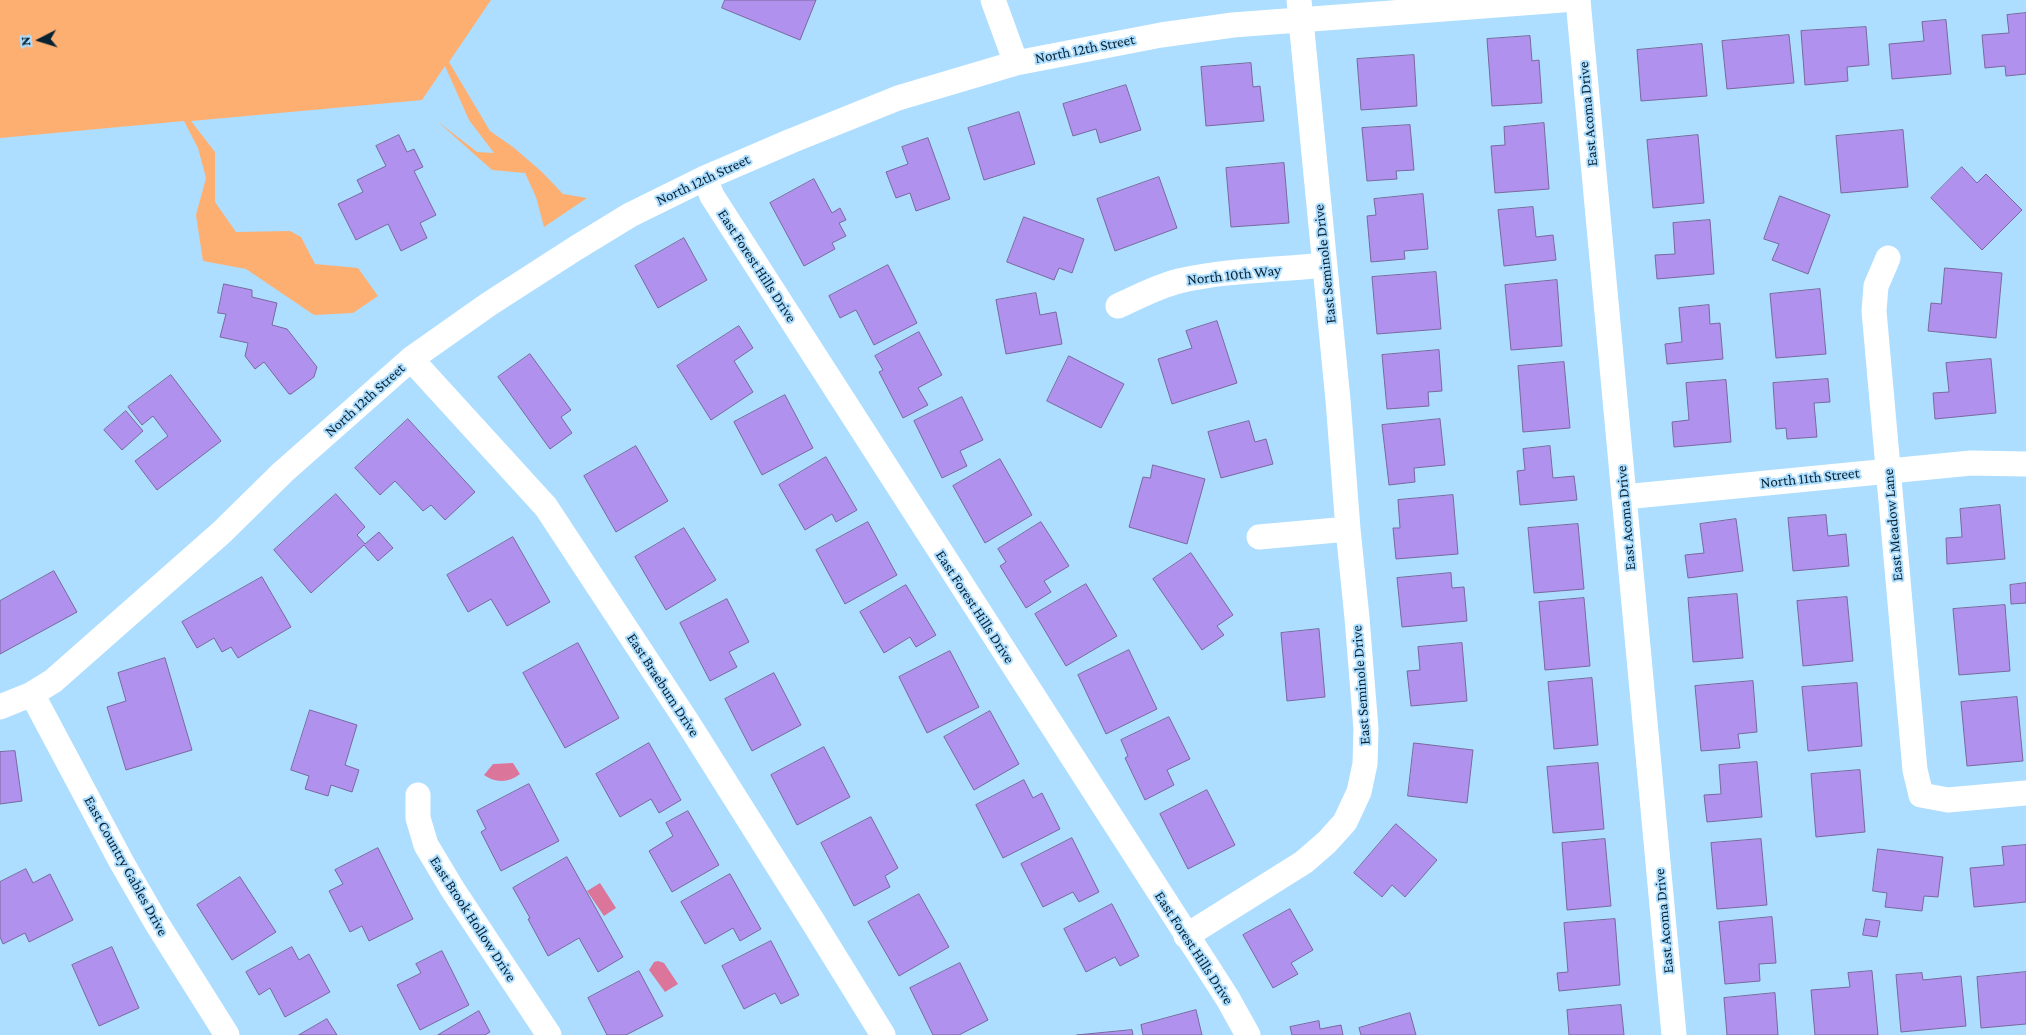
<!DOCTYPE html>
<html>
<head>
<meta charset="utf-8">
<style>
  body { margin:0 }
  #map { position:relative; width:2026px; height:1035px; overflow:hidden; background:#addeff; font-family:"Crimson Pro",serif }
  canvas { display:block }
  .north { position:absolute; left:15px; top:15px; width:50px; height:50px; -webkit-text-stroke:4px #addeff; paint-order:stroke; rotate:265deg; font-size:14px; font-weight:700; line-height:20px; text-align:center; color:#092232 }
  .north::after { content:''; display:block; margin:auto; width:18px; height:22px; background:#092232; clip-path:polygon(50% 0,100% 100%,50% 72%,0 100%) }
</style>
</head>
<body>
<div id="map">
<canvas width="2026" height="1035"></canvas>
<div class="north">N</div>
</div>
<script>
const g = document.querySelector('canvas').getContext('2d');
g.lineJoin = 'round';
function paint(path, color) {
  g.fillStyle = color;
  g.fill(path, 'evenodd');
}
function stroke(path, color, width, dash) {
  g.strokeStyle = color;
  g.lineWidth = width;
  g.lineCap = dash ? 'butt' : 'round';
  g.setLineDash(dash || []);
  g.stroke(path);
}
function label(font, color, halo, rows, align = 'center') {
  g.font = font + ' "Crimson Pro",serif';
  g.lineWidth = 4;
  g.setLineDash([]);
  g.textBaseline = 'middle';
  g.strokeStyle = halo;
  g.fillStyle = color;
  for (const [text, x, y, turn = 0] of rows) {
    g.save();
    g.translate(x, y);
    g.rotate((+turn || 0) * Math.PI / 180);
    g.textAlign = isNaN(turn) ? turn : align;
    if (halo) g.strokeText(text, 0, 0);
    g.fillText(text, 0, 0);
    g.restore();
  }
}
paint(new Path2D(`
  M0 0H491L449 62 490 131 513 147 542 172 563 194 587 198 544 227 536 197 525 173 492 170 437 121 477 152 494 153 469 120 445 66 422 100 191 121 215 152V202L236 232 290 231 301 237 315 264 358 268 378 296 353 313 314 315 246 269 203 261 196 215 206 178 198 148 184 121 0 138Z`), '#fdaf72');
paint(new Path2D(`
  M513 763 520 774C509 783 495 783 484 775L493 764Z
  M600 883 616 908 604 916 587 891Z
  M658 961 664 963 678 984 665 992 649 970 654 962Z`), '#dc759a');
const building = new Path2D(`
  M725 0H816L800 40 722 8Z
  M2026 13V74L2006 76 2005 66 1985 68 1982 35 2009 33 2007 15Z
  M1946 20 1951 74 1892 79 1889 44 1924 41 1922 22Z
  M1866 27 1869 65 1847 67 1848 81 1805 85 1801 31Z
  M1789 35 1794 83 1727 89 1722 41Z
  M1530 36 1532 61 1539 60 1542 103 1492 106 1487 39Z
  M1702 44 1707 96 1641 101 1637 50Z
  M1414 55 1417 106 1361 110 1357 59Z
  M1251 63 1253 87 1260 86 1264 121 1206 126 1201 67Z
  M1126 85 1141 130 1100 143 1096 129 1073 136 1063 104Z
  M1019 112 1035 164 984 180 968 128Z
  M1544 123 1549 189 1495 193 1491 146 1505 145 1504 127Z
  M1410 125 1414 170 1396 171 1397 179 1367 181 1362 128Z
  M1903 130 1908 187 1841 193 1836 136Z
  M399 135 407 152 414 149 423 167 414 171 436 215 420 223 427 238 401 251 388 224 356 240 338 204 363 192 357 180 386 166 376 146Z
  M1698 135 1704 203 1653 208 1647 140Z
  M928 138 950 199 916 211 910 193 896 198 886 172 908 164 902 147Z
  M1284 163 1289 223 1231 227 1226 168Z
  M1962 167 1977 183 1986 174 2022 210 1982 250 1931 198Z
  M1159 177 1177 228 1115 251 1097 199Z
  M814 179 832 213 840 208 846 220 839 223 846 236 832 243 835 249 804 266 770 203Z
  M1423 194 1428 249 1404 251 1405 259 1371 262 1367 216 1376 215 1374 199Z
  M1780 196 1830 215 1808 274 1772 260 1779 244 1764 239Z
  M1533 207 1536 237 1553 235 1556 260 1504 266 1498 210Z
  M1024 217 1084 239 1072 273 1059 268 1054 280 1007 262Z
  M1710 220 1714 274 1657 279 1655 255 1675 254 1673 223Z
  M684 238 707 280 658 308 635 266Z
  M888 265 917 323 874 345 856 310 840 318 829 296Z
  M1945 268 2002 273 1996 338 1928 331 1931 303 1941 304Z
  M1436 272 1441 329 1377 334 1372 277Z
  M1557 280 1562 346 1511 350 1505 285Z
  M224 284 252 290V297L277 303 272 325 287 329 317 367 314 377 291 394H289L264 362 255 369 245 356 248 343 220 337 226 314 218 313Z
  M1820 289 1826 354 1776 358 1770 294Z
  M1036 293 1040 315 1056 312 1062 344 1006 354 996 300Z
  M1709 305 1710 324 1720 323 1723 359 1667 364 1665 344 1682 342 1679 308Z
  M1217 321 1237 383 1172 404 1158 359 1192 348 1186 331Z
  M739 326 753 348 734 361 753 392 711 420 677 366Z
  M919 332 942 375 918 388 928 405 903 418 879 372 883 370 875 356Z
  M1439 350 1442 391 1428 392 1429 406 1387 409 1382 355Z
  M530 354 571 410 561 417 572 433 550 449 498 377Z
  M1069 356 1124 384 1101 428 1047 401Z
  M1991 359 1996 413 1935 419 1933 393 1949 392 1946 363Z
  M1564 362 1570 428 1523 432 1518 366Z
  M171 375 221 441 157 490 135 461 168 436 153 416 142 425 128 407Z
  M1828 379 1830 402 1814 403 1817 437 1787 439 1786 428 1776 429 1773 383Z
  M1726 380 1731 442 1674 447 1672 422 1689 420 1686 383Z
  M785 395 813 448 762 475 734 422Z
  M962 397 983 440 960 451 967 466 942 478 914 421Z
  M126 411 143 431 122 450 104 430Z
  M408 419 475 492 445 520 431 505 423 511 395 481 380 495 355 468Z
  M1440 419 1445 465 1414 468 1415 482 1389 485 1382 425Z
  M1249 421 1255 442 1266 439 1273 464 1221 478 1208 432Z
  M636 446 668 501 616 532 584 476Z
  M1550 446 1553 478 1574 476 1577 500 1520 505 1517 471 1525 470 1523 449Z
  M826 457 857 510 836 522 832 514 805 530 779 485Z
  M1000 459 1032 515 985 543 953 486Z
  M1153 465 1205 479 1187 544 1129 527 1143 477 1150 478Z
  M336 494 365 527 357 535 365 544 379 532 393 548 378 561 364 545 311 593 274 550Z
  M1453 495 1458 554 1396 559 1393 528H1400L1398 500Z
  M2000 505 2005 559 1947 564 1946 538 1962 537 1960 509Z
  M1826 515 1828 536 1846 534 1849 566 1793 571 1788 518Z
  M1736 519 1743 571 1688 578 1685 555 1704 553 1700 524Z
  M868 522 897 575 845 604 816 550Z
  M1041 522 1069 566 1044 581 1051 592 1026 608 1000 566 1006 562 998 549Z
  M1578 524 1584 589 1534 593 1528 528Z
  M684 528 716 580 666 610 635 557Z
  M513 537 550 602 507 626 491 599 468 612 447 575Z
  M1191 553 1233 615 1217 626 1224 635 1202 650 1153 579Z
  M54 571 77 612 0 654V601Z
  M1451 573 1452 588 1464 587 1467 621 1402 627 1397 578Z
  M262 577 291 627 238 658 231 647 222 652 214 638 197 648 182 622Z
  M2026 583V603L2011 604 2010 585Z
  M1086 584 1117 636 1066 666 1035 614Z
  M906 585 936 635 916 647 910 637 884 653 860 612Z
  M1737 594 1743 658 1693 662 1688 598Z
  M1847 597 1853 661 1803 666 1797 601Z
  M1584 598 1590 666 1545 670 1539 602Z
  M727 599 749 642 729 652 737 667 710 681 680 623Z
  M2005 605 2010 671 1959 675 1953 609Z
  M1319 629 1325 697 1287 701 1281 633Z
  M578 643 619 718 565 748 523 673Z
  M1462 643 1467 701 1411 706 1407 671 1420 670 1418 647Z
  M1129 650 1157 709 1106 734 1078 675Z
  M950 651 979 707 927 733 899 677Z
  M165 658 192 750 126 770 107 707 126 701 118 673Z
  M774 673 801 725 752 751 725 699Z
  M1592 678 1598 745 1554 749 1548 682Z
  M1753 681 1757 732 1738 734 1740 748 1701 751 1695 686Z
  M1857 683 1862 746 1808 751 1802 687Z
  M2017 697 2023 761 1967 766 1961 702Z
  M310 710 357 725 345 765 359 770 352 792 331 785 328 796 305 789 309 776 291 770Z
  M990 711 1019 764 974 790 944 737Z
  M1169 717 1190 759 1167 770 1174 785 1145 800 1125 758 1128 756 1121 740Z
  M649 743 681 800 659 813 651 799 620 817 596 774Z
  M1414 743 1473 750 1467 803 1408 796Z
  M824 747 850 797 797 825 771 775Z
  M15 751 22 801 0 804V752Z
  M1757 762 1762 817 1707 822 1704 795 1721 794 1719 765Z
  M1598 763 1604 829 1553 833 1547 767Z
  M1860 770 1865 832 1816 837 1811 774Z
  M1024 780 1033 798 1042 793 1060 829 1003 858 976 805Z
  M529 784 559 841 501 871 481 832 486 829 477 811Z
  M1207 790 1235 845 1188 869 1160 814Z
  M688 811 719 865 672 892 649 851 673 836 666 823Z
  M871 817 898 868 885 876 890 887 854 906 821 843Z
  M1396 824 1437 860 1405 897 1392 885 1382 897 1354 873Z
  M1072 838 1099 892 1079 902 1073 892 1043 907 1021 864Z
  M1605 839 1611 906 1567 910 1562 843Z
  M1761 839 1767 905 1717 909 1711 843Z
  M2026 845V902L1974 907 1970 868 2004 865 2002 847Z
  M378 848 413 919 369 941 362 926 350 932 329 891 343 884 335 870Z
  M1878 849 1943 857 1938 897 1924 896 1922 911 1885 907 1887 893 1873 891Z
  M567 857 623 957 598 972 579 938 548 956 528 919 530 918 513 888Z
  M26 869 33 883 50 874 73 920 29 942 25 933 3 944 0 937V882Z
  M730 874 761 929 740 941 733 928 705 944 681 902Z
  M240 877 276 932 232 960 197 905Z
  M919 894 949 947 899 976 868 922Z
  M1112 904 1139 956 1120 966 1115 957 1086 972 1064 929Z
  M1290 909 1313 950 1291 963 1298 974 1273 988 1243 935Z
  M1772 917 1776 963 1759 964 1760 981 1725 984 1719 922Z
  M1615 919 1620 985 1559 991 1557 973 1568 972 1564 923Z
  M1866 919 1880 921 1877 937 1863 935Z
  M771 941 799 995 781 1004 775 993 744 1009 722 966Z
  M112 947 139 1008 99 1026 72 965Z
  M292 947 299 960 309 954 330 992 285 1017 270 988 259 995 246 972Z
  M442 951 469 1005 420 1030 397 985 421 973 416 964Z
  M960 963 988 1020 959 1035H933L910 988Z
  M639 971 663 1016 626 1035H607L588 998Z
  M1872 971 1878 1035H1815L1811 990 1850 987 1848 973Z
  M2026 972V1024L1981 1028 1977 977Z
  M1922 973 1923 980 1961 976 1966 1026 1901 1032 1896 975Z
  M1775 993 1778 1035H1727L1724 998Z
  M1621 1005 1624 1035H1569L1567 1010Z
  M1196 1010 1202 1035H1143L1141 1025Z
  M479 1011 490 1032 485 1035H438Z
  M1410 1013 1416 1035H1361L1359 1028Z
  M327 1019 337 1035H299Z
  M1319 1021 1320 1029 1341 1025 1343 1035H1292L1290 1027Z
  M1132 1030 1133 1035H1077Z`);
paint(building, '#b091ed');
stroke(building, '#79689f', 1);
stroke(new Path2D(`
  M993 0 1016 63
  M1578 0 1674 1035
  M705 178 712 196 1228 999 1248 1035
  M1888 258 1876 286 1874 311 1915 770 1921 795 1948 800 2026 793
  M1118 306C1138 297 1158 286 1179 281 1226 270 1277 270 1325 265
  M411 359 546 507 688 723 812 920 883 1035
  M1624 497 1971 463 2026 464
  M1259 537 1348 529
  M32 694 122 863 156 922 227 1035
  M0 707 32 694 53 681 222 532 283 472 411 359 489 304 576 248 630 215 705 178 791 141 898 98 1016 63 1161 35 1233 25 1562 0
  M418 795V818L426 845 453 890 549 1035
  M1186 936 1304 862 1327 842 1345 822 1359 792 1365 764 1366 729 1357 618 1348 529 1338 400 1299 0`), '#fff', 25);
label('15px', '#092232', '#addeff', [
  ["North 12th Street",1085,49,-11],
  ["East Acoma Drive",1588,114,-95],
  ["North 12th Street",703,180,-25],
  ["East Seminole Drive",1325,264,-96],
  ["East Forest Hills Drive",757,266,57],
  ["North 10th Way",1234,275,-6],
  ["North 12th Street",365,400,-42],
  ["North 11th Street",1810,478,-6],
  ["East Acoma Drive",1626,518,-95],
  ["East Meadow Lane",1893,525,-95],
  ["East Forest Hills Drive",975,607,57],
  ["East Braeburn Drive",663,685,57],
  ["East Seminole Drive",1361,685,-94],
  ["East Country Gables Drive",126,866,61],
  ["East Brook Hollow Drive",473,919,57],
  ["East Acoma Drive",1664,921,-95],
  ["East Forest Hills Drive",1194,948,57]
]);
</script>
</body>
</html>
